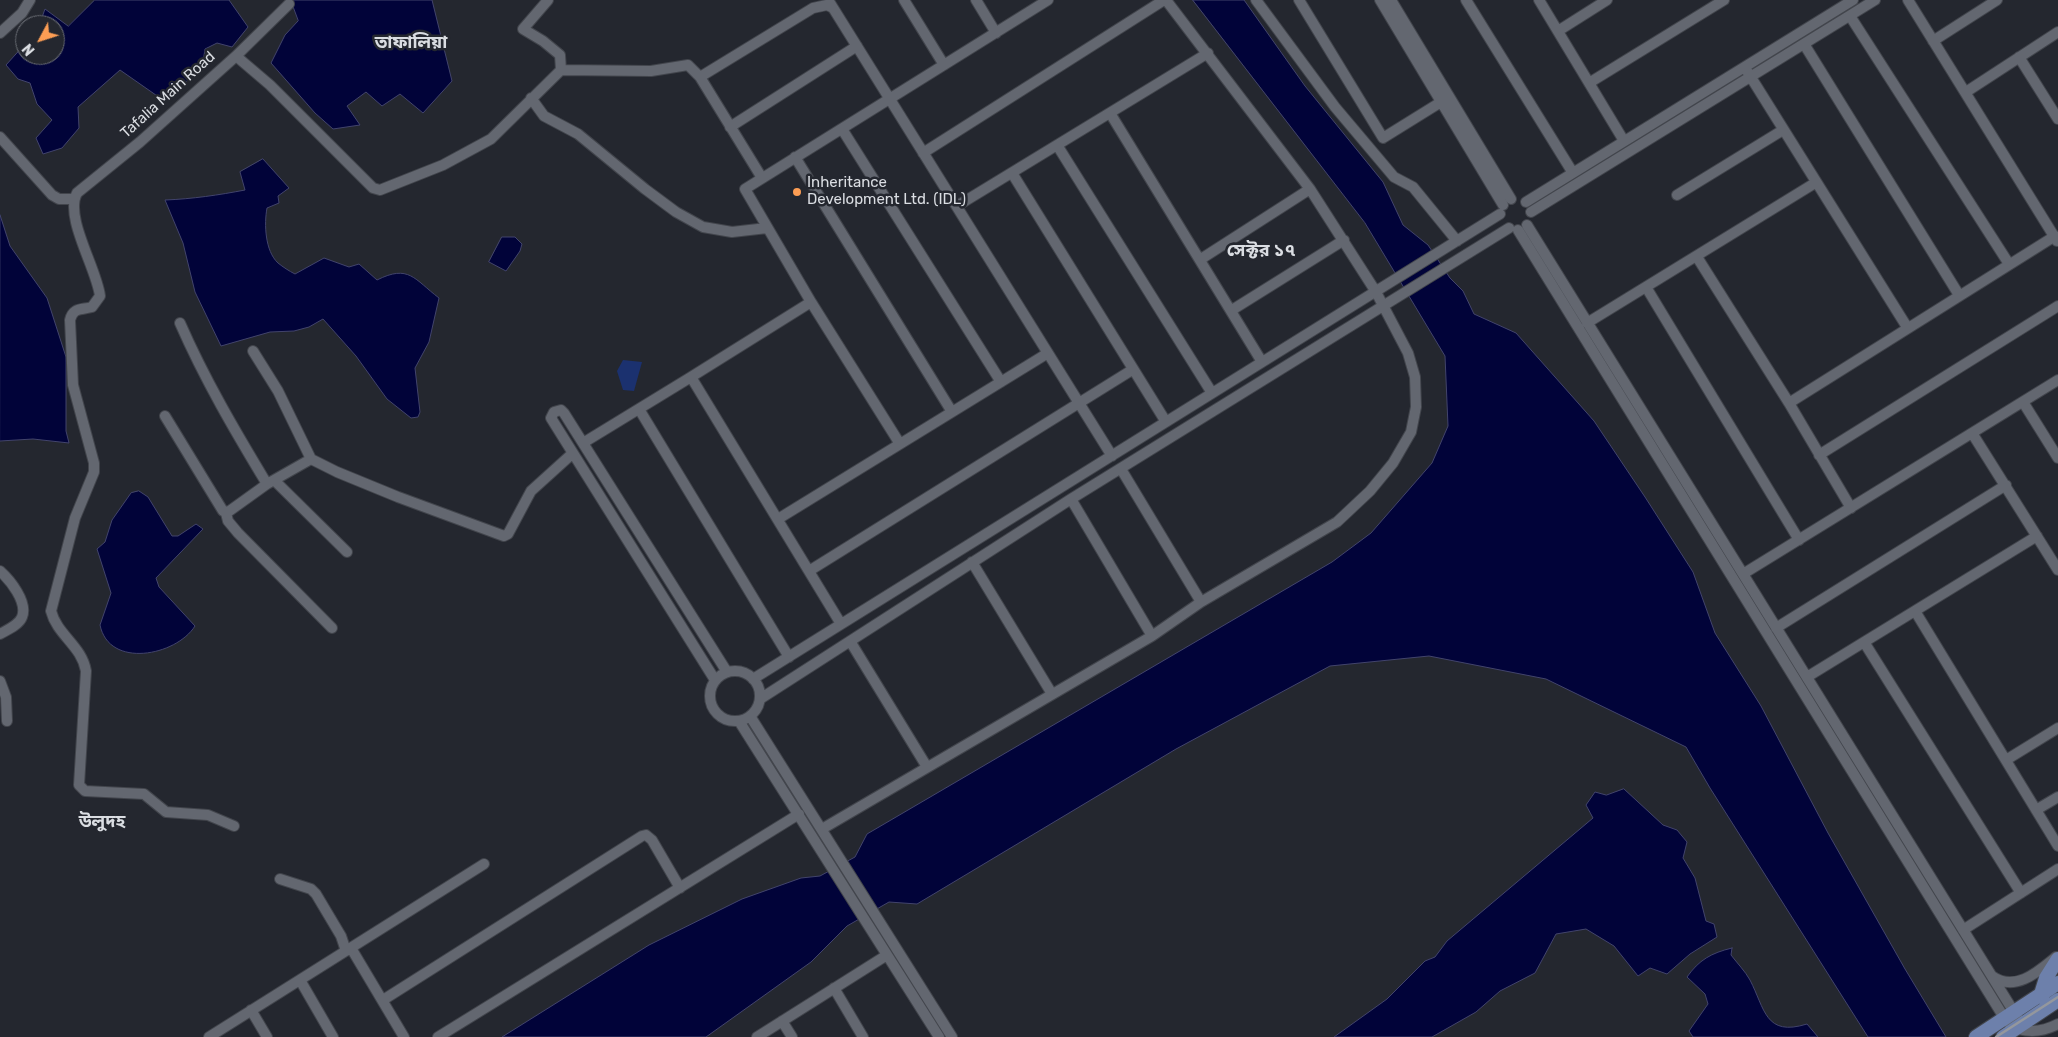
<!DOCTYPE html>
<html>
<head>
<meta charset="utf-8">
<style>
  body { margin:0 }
  #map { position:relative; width:2058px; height:1037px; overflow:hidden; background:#24272f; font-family:Rubik,sans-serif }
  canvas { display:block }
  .north { position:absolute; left:15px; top:15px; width:50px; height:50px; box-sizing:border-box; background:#24272f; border:1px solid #6d7077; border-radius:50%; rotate:230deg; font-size:14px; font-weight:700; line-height:20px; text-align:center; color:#dadde2 }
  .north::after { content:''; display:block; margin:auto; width:18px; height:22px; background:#fc9d54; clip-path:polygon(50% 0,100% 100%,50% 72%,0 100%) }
</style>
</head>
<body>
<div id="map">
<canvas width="2058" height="1037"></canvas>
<div class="north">N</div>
</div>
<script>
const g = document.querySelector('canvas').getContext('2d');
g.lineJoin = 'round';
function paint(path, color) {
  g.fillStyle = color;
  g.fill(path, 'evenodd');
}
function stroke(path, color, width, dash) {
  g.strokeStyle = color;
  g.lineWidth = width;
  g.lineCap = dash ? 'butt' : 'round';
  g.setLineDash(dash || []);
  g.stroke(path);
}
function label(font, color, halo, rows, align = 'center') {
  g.font = font + ' Rubik,"Noto Sans Bengali",sans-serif';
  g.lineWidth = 5;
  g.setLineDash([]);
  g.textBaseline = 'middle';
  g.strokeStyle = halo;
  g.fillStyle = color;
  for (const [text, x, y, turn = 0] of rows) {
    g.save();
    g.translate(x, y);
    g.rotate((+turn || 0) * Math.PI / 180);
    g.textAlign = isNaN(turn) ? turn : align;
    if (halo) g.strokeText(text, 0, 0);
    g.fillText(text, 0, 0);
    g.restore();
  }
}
paint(new Path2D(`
  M623 360 642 362 634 391 623 390 617 371Z`), '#1b316f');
const water = new Path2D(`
  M95 0H229L248 27 232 47 217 43 205 49 202 69 163 100 120 70 78 107 79 128 62 148 43 154 36 138 52 120 37 104 30 83 18 79 6 65 25 44V55H55V25H44L41 20 45 9 68 26Z
  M291 0H432L452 81 423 113 400 94 382 106 366 92 347 106 360 125 333 129 315 113 271 63 285 35 298 21Z
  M1193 0H1244L1305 86 1383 182 1403 225 1428 245 1450 278 1463 291 1474 314 1516 333 1594 421 1645 497 1693 572 1715 633 1761 706 1828 833 1905 969 1946 1037H1868L1710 788 1686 747 1546 679 1429 656 1330 666 1176 749 917 904 889 902 847 926 811 962 706 1037H502L649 945 742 899 801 878 820 876 855 857 867 834 1332 562 1371 533 1432 463 1448 426 1445 356 1365 223Z
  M263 159 289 188 278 196 279 203 267 208C264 224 265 251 278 263 283 267 289 271 295 274L324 258 349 267 359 264 377 280C409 264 414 279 439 298L429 342 415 368 420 412 418 417 411 418 387 399 356 356 323 319 309 327 294 331 270 332 221 346 195 292 183 243 165 200C192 199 219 195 245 190L240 172Z
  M0 215 10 246 47 298 66 357V431L69 443 33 439 0 441Z
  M502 237H515L522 244 520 251 506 271 489 262Z
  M139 491 148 497 172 536H178L196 524 203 529 156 578 159 587 195 626C176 656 109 669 100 625L111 593 97 549 105 542 112 520 131 493Z
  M1624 789 1663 825 1677 830 1687 842 1683 858 1695 878 1706 921 1714 924 1717 937 1690 954 1667 974 1650 968 1638 976 1614 946 1586 929 1556 934 1535 973 1500 991 1476 1012 1432 1037H1334L1387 999 1425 961 1435 957 1447 941 1593 818 1586 805 1595 792 1606 795Z
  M1732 948 1731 955C1737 963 1745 971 1750 980 1765 1009 1765 1037 1807 1024L1818 1037H1693L1689 1031 1708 1004 1705 994 1687 977C1699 960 1711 953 1732 948Z`);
paint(water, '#010339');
stroke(water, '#42446c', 1);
const minor = new Path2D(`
  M548 0 523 29 543 41 560 55 561 70
  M904 0 944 65
  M976 0 996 33
  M1256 0 1335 107 1394 177 1413 187 1457 241
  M1299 0 1383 138 1441 102
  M1380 0 1503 205
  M1391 0 1511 199
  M1466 0 1573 173
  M1539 0 1624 141
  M1908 0 2057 241
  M830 3 1112 456
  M1850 16 2009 264
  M1558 31 1607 0
  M0 33 22 13 30 0
  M1933 41 1997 0
  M1804 44 1959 295
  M236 56 289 4
  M2019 57 2058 119
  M1747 71 1907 327
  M700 77 762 178
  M1589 83 1724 0
  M1966 92 2058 32
  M531 98 544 116 578 134 645 189 676 212 703 227 732 232 767 228
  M1110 113 1262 362
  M730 127 857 46
  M842 129 1001 382
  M0 137 52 195 59 199H74
  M1057 145 1212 393
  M923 153 1164 0
  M795 157 952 412
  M1012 173 1166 422
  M1677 195 1783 130
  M1526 202 1853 0
  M957 206 1208 53
  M1531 212 1875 0
  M1527 225 2022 1025
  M1518 230 2005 1019C2018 1035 2041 1033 2058 1024
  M1697 257 1789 403 1851 508
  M1201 259 1310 189
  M1646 287 1799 540
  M811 302 691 377 841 624
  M1232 310 1344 240
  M180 323C205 380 235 431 267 484L311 459 337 472 398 497 504 536 508 534 531 491 573 453
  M1587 323 1815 183
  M253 351 278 391 311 459
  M2023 402 2058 458
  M1789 403 2055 236
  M639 409 789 657
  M165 416 223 511 228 512 267 484
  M1972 433 2058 570
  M583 443 691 377
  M900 444 811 302 745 189 1048 0
  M1819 455 2058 306
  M1121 469 1201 602
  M274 480 347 552
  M1071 499 1152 636
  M226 513 228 521 238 533 332 628
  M778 519 1048 353
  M972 562 1052 694
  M0 571C10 580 28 602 22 617 19 625 7 630 0 634
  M809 571 1132 370
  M1743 574 2058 380
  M1915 611 2058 846
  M1776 628 2006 485
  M850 641 927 767
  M1864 642 2021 893
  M710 696a25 25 0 1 1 50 0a25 25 0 1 1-50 0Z
  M1807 677 2037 536
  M753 679 1500 214
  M715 680 551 418 554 412 561 410 564 413 727 672
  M0 681 6 697 7 721
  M760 699 1071 499 1509 228
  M750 716 952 1037
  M739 721 939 1037
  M2006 760 2058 728
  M2036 810 2058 797
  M234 826 208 815 166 812 144 794 85 791 79 785 86 671C82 646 57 635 51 611L75 518 94 472V463L73 385 70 320C73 307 82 310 92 307L100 296C97 269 64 217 77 193L140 142 236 56 270 85 373 188 380 190 443 165 491 139 561 70 651 71 688 65 700 77 813 8 827 5 833 8
  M822 829 1152 636 1201 602 1337 522 1370 491 1393 463 1411 432 1416 407 1415 377 1408 353 1376 292 1310 189 1166 0
  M280 879 311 889 316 894 341 936 346 951
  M1963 930 2058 869
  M351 948 404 1037
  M1992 976C2015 993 2039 971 2056 957
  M300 980 333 1037
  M834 988 863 1037
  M383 1000 642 836 646 835 652 840 680 888
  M251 1010 267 1037
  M782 1021 792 1037
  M209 1037 484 864
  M438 1037 799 814
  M757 1037 887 955`);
const major = new Path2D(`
  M2042 997 2041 994 2046 978 2058 959
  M1976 1037 2058 983
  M2003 1037 2058 1000`);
stroke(minor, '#42454c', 12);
stroke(major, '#42454c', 16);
stroke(minor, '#636770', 10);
stroke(major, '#6d80ab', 14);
stroke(new Path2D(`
  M1996 1037 2058 997`), '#94979d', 2.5);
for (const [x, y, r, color] of [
  [797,192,5,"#fc9d54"]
]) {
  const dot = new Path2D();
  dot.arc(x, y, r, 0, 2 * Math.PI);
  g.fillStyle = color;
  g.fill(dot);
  stroke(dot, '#24272f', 2);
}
label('15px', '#dadde2', '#24272f', [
  ["Tafalia Main Road",168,95,-42]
]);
label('15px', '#dadde2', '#24272f', [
  ["Inheritance",807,183],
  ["Development Ltd. (IDL)",807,200]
], 'left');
label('bold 18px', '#dadde2', '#24272f', [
  ["তাফালিয়া",411,43],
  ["সেক্টর ১৭",1261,251],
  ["উলুদহ",102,822]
]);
</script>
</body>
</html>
